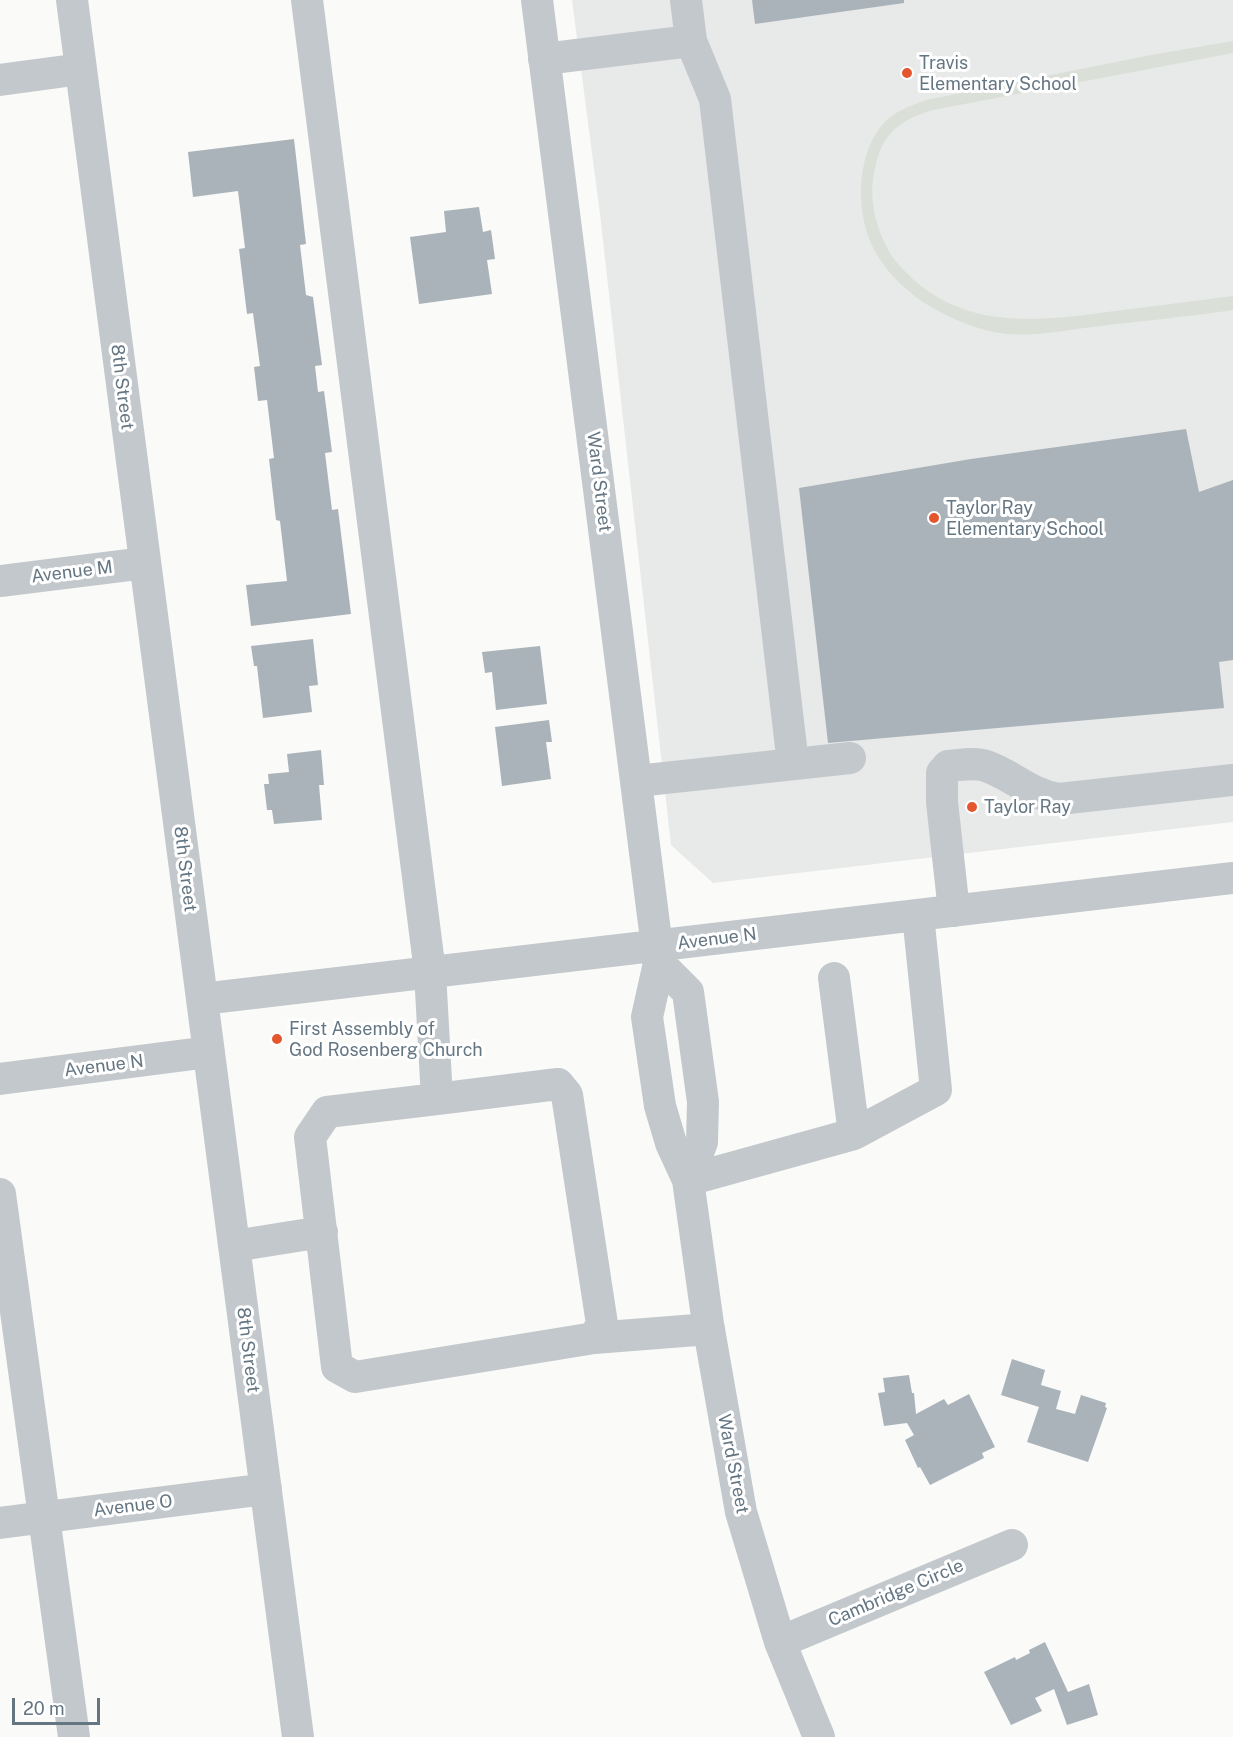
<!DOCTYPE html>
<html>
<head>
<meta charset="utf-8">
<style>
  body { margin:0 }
  #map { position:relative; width:1233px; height:1737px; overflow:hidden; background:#fafaf8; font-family:"Public Sans",sans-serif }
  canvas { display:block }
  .scale { position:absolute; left:12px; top:1698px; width:88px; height:27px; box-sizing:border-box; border:3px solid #657683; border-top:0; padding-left:8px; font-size:18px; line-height:21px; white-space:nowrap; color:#657683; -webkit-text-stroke:4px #fff; paint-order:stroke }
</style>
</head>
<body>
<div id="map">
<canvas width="1233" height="1737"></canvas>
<div class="scale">20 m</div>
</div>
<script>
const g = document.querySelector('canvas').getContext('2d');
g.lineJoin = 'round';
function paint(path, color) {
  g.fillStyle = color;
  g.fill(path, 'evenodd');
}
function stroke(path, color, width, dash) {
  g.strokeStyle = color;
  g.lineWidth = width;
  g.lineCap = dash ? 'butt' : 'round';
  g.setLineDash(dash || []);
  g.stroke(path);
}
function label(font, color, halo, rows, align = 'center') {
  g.font = font + ' "Public Sans",sans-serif';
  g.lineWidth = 6;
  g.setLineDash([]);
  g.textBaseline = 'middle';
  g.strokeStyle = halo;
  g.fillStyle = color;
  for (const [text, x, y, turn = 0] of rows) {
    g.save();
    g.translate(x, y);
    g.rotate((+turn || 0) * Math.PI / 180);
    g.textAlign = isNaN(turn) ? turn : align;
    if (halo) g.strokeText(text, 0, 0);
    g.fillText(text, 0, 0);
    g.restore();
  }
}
paint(new Path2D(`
  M572 0H1233V822L713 883 671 845 600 214Z`), '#e8e9e9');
paint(new Path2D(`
  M1233 41V53L933 110C893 122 879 138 873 180 869 208 881 245 899 265 958 332 1035 322 1115 311 1155 306 1194 301 1233 296V310C1187 317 1140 321 1093 327 1060 331 1022 339 989 331 944 319 900 294 876 253 855 217 855 156 883 124 894 111 911 106 926 100L1151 55Z`), '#dadfd7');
paint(new Path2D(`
  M752 0H904V3L755 24Z
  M294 139 306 244 300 245 306 295 313 297 322 365 315 366 318 392 324 391 332 452 325 453 332 510 338 509 351 614 251 626 246 585 287 581 280 521 276 520 269 459 274 458 267 400 258 401 254 367 260 366 253 313 247 314 239 249 245 248 238 191 193 197 188 152Z
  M479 207 483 232 491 230 495 259 487 260 492 294 419 304 410 237 446 232 444 211Z
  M1186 429 1199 492 1233 480V660L1219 662 1224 708 828 743 799 488 971 459Z
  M313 639 318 685 309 686 312 712 263 718 257 666H254L251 646Z
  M540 646 547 704 496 710 492 672 485 673 482 652Z
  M549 720 552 742H546L551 779 502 786 495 727Z
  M321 750 324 785H319L322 820 274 824 272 810H267L264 784H269L268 774 289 772 287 754Z
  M1012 1359 1045 1370 1041 1385 1061 1391 1056 1409 1075 1414 1081 1395 1106 1403 1105 1407 1107 1408 1088 1462 1027 1442 1039 1407 1001 1395Z
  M909 1375 912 1393H914L916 1414 944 1399 948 1405 969 1394 995 1447 982 1453 984 1458 930 1485 920 1467 918 1468 905 1440 914 1435 907 1423 884 1426 878 1393 885 1392 883 1378Z
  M1045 1642 1068 1692 1089 1684 1098 1715 1067 1725 1054 1689 1035 1698 1042 1711 1011 1725 984 1672 1015 1657 1016 1660 1030 1653 1029 1650Z`), '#aab3b9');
stroke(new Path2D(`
  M72 0 298 1737
  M307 0 430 972 437 1099 327 1112 310 1137 337 1367 355 1377 594 1338 602 1324 567 1095 558 1084 437 1099
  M537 0 659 963 647 1017 660 1106 671 1143 688 1180 708 1324 741 1512 780 1642 819 1737
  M686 0 691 41 715 99 793 764
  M544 59 691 41
  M0 80 81 69
  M0 581 145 563
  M637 781 850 758
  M954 911 942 802V773L948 766C961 765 974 762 986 766 1012 775 1031 795 1059 799L1233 780
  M659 963 688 992 703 1102 702 1142 688 1180
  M202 999 1233 878
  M0 1079 209 1052
  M854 1134 936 1090 918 915
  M688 1180 854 1134 834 978
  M0 1194 74 1737
  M234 1246 322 1232
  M594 1338 709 1329
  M0 1523 266 1489
  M780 1642 1012 1545`), '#c3c8cc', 32);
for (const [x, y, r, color] of [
  [907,73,6,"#e4572e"],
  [934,518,6,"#e4572e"],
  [972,807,6,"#e4572e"],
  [277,1039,6,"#e4572e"]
]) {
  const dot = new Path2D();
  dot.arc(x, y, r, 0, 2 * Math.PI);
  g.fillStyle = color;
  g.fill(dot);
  stroke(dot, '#fff', 2);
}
label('18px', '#657683', '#fff', [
  ["Travis",919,63],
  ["Elementary School",919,84],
  ["Taylor Ray",946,508],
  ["Elementary School",946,529],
  ["Taylor Ray",984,807],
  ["First Assembly of",289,1029],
  ["God Rosenberg Church",289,1050]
], 'left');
label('18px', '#657683', '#fff', [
  ["8th Street",122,387,83],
  ["Ward Street",599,482,83],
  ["Avenue M",72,572,-7],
  ["8th Street",185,869,83],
  ["Avenue N",717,939,-7],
  ["Avenue N",104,1066,-7],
  ["8th Street",248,1350,83],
  ["Ward Street",733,1464,79],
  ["Avenue O",133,1506,-7],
  ["Cambridge Circle",896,1593,-23]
]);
</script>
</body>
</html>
